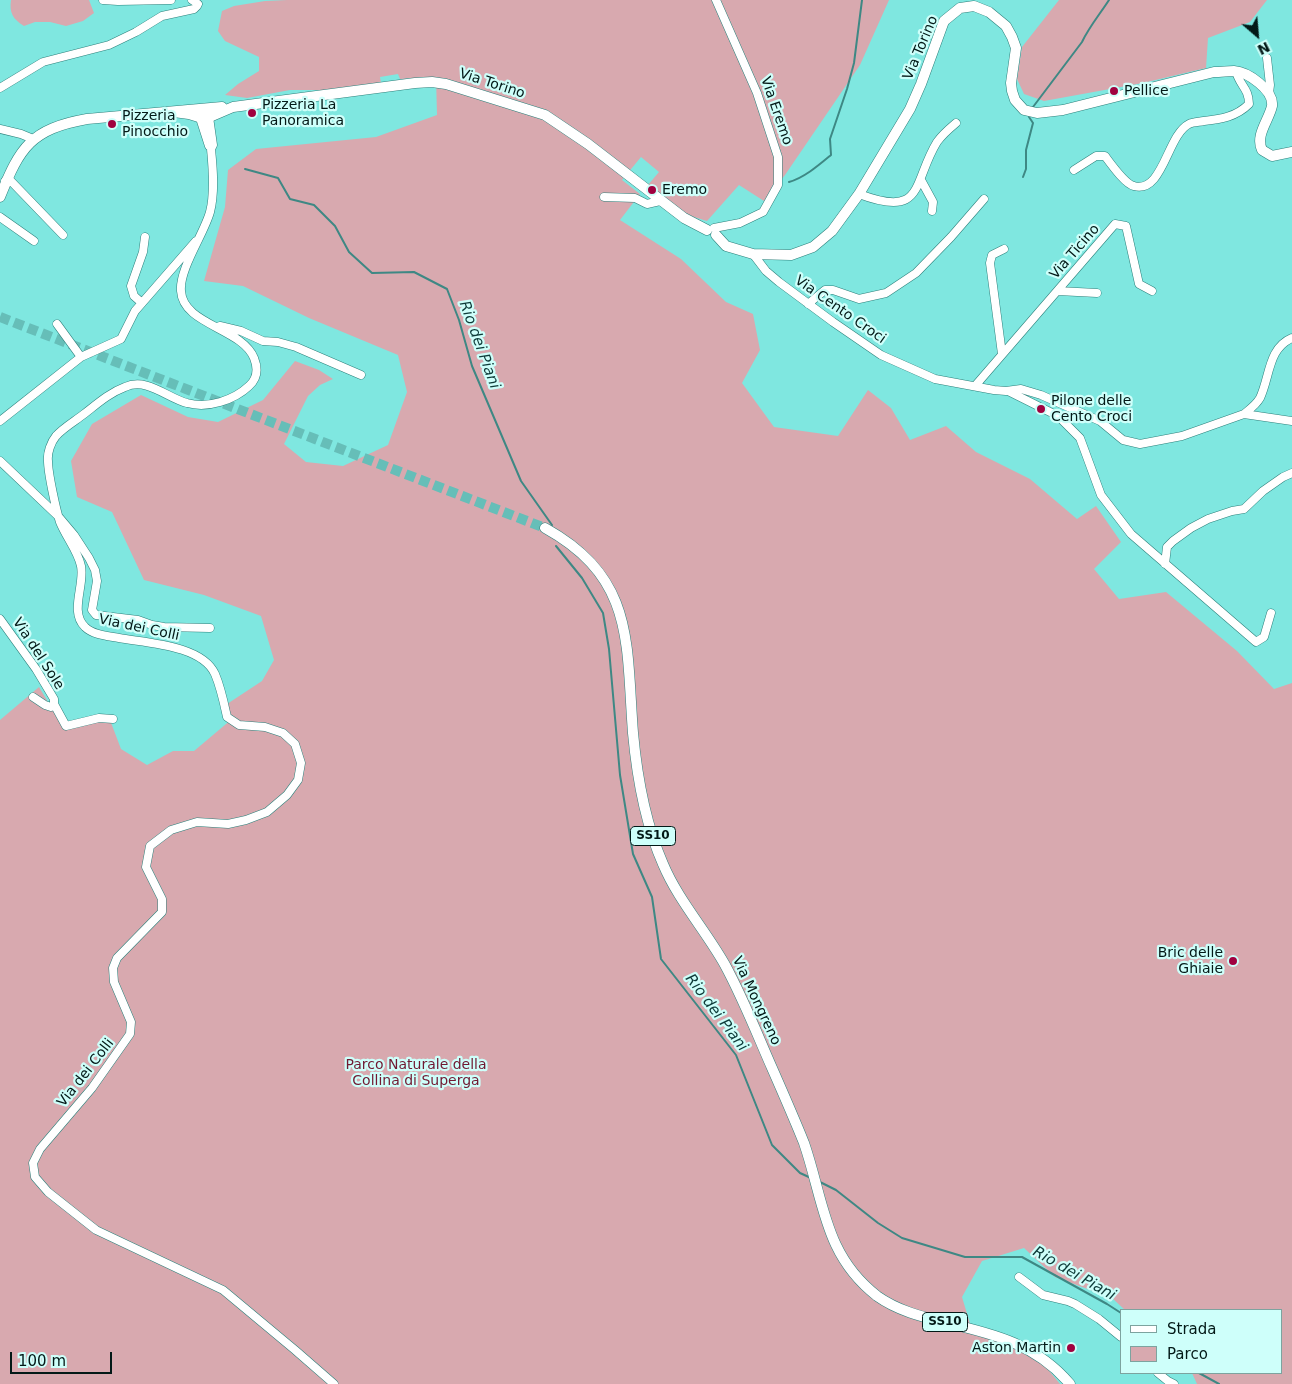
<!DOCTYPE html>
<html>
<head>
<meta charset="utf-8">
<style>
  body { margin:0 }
  #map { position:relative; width:1292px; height:1384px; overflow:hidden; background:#7fe7e0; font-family:"DejaVu Sans",sans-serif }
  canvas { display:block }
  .legend { position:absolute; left:1120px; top:1309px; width:162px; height:65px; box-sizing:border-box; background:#cefffa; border:1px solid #7da39f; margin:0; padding:6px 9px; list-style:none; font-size:15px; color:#031917 }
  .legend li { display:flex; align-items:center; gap:10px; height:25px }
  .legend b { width:25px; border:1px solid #7da39f }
  .north { position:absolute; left:1232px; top:10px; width:50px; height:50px; -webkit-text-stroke:4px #cefffa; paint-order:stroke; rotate:153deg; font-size:14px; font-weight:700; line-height:20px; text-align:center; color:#031917 }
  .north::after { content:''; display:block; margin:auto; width:18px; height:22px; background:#031917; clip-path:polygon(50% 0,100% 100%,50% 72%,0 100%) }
  .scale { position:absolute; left:10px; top:1352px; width:102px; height:22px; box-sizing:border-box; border:2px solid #031917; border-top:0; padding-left:6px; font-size:15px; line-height:18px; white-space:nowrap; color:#031917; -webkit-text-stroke:4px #cefffa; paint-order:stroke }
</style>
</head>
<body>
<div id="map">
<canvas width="1292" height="1384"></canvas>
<ul class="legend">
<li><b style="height:6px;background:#fff"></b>Strada</li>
<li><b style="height:14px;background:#d8a9af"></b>Parco</li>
</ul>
<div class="north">N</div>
<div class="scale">100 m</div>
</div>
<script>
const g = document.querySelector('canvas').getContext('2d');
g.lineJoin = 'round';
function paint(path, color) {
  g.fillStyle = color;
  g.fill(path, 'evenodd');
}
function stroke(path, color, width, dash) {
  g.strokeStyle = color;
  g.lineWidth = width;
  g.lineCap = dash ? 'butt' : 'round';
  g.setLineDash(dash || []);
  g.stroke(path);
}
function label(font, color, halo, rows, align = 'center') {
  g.font = font + ' "DejaVu Sans",sans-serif';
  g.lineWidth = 4.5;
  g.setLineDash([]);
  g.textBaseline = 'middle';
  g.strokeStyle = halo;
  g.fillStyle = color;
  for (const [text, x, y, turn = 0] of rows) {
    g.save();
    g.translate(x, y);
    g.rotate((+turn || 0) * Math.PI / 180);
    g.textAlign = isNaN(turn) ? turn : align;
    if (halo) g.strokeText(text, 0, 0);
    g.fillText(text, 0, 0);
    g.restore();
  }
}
paint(new Path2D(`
  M11 0H89L94 13 83 21 66 26 50 22H35L24 26C13 19 9 13 11 0Z
  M287 0H889L860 65 785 175 764 201 739 185 707 221 684 214 648 185 659 172 641 157 622 180 640 194 620 220 681 259 726 302 753 314 760 350 742 383 774 427 838 436 868 390 891 408 910 440 946 426 976 452 1030 479 1077 519 1096 506 1121 542 1094 569 1119 599 1166 592 1237 651 1274 689 1292 683V1384H1197L1192 1373H1281V1310H1125L1112 1298 1055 1277 1024 1248 982 1261 962 1297 971 1327 1042 1362 1060 1384H0V720L39 687 64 729 89 720H110L121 749 147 765 173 751H194L232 719 221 708 262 681 274 660 261 616 204 595 144 580 112 512 77 497 71 461 92 424 141 395 188 417 218 422 263 400 295 361 319 370 333 379 320 385 308 396 284 444 306 462 343 466 388 445 407 392 398 355 309 318 243 286 204 281 225 207 228 170 256 149 376 137 437 115 436 77 400 79 398 74 380 77 381 83 332 90H290L247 98 225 95 238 84 259 71V57L225 41 218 31 222 11 234 6 265 1Z
  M1059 0H1267L1250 22 1208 38 1206 68 1143 83 1044 101 1024 94 1017 79 1022 47Z`), '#d8a9af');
stroke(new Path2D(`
  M1033 107 1082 42C1089 27 1100 14 1109 0
  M245 169 278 178 290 199 314 205 335 226 349 252 372 273 414 272 447 289 459 320 472 366 521 481 552 525
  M1023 177 1026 169V150L1033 123 1029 117
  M789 182C804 178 819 165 831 155L830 139 847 89 854 63 862 0
  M556 546 582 578 603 613 609 649 620 775 633 854 652 897 661 959 736 1055 772 1145 800 1173 811 1178
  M820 1182 836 1190 878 1223 902 1238 965 1257H1022L1107 1304 1121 1313
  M1199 1373 1219 1384`), '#3e8884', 2);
stroke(new Path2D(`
  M0 317 545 528`), '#66beb8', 10, [10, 5]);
const minor = new Path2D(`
  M103 0 118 1 171 0
  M1267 58 1270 85 1269 93
  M0 88 43 62 109 45 136 32 162 16 194 9 197 6 198 4 192 0
  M209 117 213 145 211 149C213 169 215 193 210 212 204 234 179 269 181 291 183 325 242 328 254 358 258 368 258 378 249 386 234 400 208 409 187 403 167 398 147 377 125 387 109 393 97 404 84 414 75 421 63 428 56 436 51 442 47 453 48 461 48 473 56 510 60 522 66 537 78 551 81 566 85 585 69 612 85 627 93 635 108 636 119 638 147 643 202 645 215 674 221 688 224 703 227 717L239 725 265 727 283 733 295 744 301 763 298 780 287 795 267 812 246 820 228 824 197 822 171 830 150 846 146 867 162 899V912L117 958 113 968 114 982 131 1022 130 1034 92 1088 40 1149 33 1163 35 1177 48 1192 96 1230 223 1290 295 1350 334 1384
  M200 118 209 146
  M0 129 21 134 33 139
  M1074 170 1096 156H1105C1111 164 1125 184 1134 186 1163 194 1167 135 1189 124 1193 122 1199 122 1204 121 1221 119 1236 117 1249 104 1249 88 1239 85 1236 71
  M921 180 933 202 932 211
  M5 181 8 178 63 235
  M859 194C925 219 912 183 937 142 942 135 950 128 956 123
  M604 197 635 198 647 204 660 201
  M0 217 34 241
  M714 228 740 223 763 212 778 185V157L757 93 716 0
  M753 254 766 271 779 282 833 322 881 355 935 379 994 390 1006 391 1021 389 1041 395 1100 421 1123 440 1140 444 1182 436 1244 414 1292 421
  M1058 291 1097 293
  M142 303 134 296 131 286 143 252 145 237
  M808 304 825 290H833L859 299 886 293 916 273 951 237 984 199
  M57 324 81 357
  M220 326 241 331 263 341 278 342 296 347 361 375
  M1002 354 990 263 992 255 1004 249
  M975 386 1115 224 1126 226 1139 284 1152 291
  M1008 391 1058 416 1080 438 1101 495 1131 534 1256 642 1264 637 1271 613
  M1244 414C1250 409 1256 405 1260 398 1270 377 1268 348 1292 338
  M0 421 81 357 121 339 135 311 196 241
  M0 461 58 516 74 535 89 558 95 570 97 581 92 610 96 615 138 620 152 625 164 627 210 628
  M1165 564 1167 547 1173 541 1191 528 1208 519 1232 511 1244 509 1263 491 1283 477 1292 473
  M0 619 36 669 54 699V704L51 707 45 705 33 697
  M54 704 66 726 99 718 113 719
  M1019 1277 1043 1295 1068 1301 1075 1304 1099 1319 1121 1337
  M1158 1373 1168 1381 1174 1384`);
const major = new Path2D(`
  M174 112 189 114 205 119 233 107 415 83 432 82 446 84 545 115 588 144 684 218 707 230
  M0 197C20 147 31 129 87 119L222 107
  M716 235 726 246 753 254 791 255 813 247 832 231 859 194 910 109 921 84 944 21 960 8 974 6 989 12 1006 26 1012 37 1016 48 1011 83 1012 91 1015 100 1024 110 1037 113 1063 110 1214 72C1221 72 1228 71 1234 71 1248 72 1274 90 1272 106 1269 120 1255 135 1262 150L1272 156 1292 152
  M545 528C635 578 626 642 633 733 637 777 645 823 663 864 678 900 706 931 725 965 743 998 757 1034 772 1068 783 1093 794 1118 804 1143 824 1201 824 1255 877 1296 898 1311 923 1317 947 1323 995 1334 1037 1345 1070 1384`);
stroke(minor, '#2d807b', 9);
stroke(major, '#2d807b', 11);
stroke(minor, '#fff', 8);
stroke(major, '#fff', 10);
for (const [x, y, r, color] of [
  [1114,91,5,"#a0013f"],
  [252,113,5,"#a0013f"],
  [112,124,5,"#a0013f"],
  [652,190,5,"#a0013f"],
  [1041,409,5,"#a0013f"],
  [1233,961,5,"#a0013f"],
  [1071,1348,5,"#a0013f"]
]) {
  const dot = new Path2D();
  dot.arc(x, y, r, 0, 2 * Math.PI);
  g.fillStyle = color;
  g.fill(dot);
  stroke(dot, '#cefffa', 2);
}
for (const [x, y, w] of [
  [653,836,45],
  [945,1322,45]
]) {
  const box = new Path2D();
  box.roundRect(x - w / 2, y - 9.5, w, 19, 4);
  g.fillStyle = '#cefffa';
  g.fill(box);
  stroke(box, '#031917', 1);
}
label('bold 12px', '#031917', null, [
  ["SS10",653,836],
  ["SS10",945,1322]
]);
label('14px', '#031917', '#cefffa', [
  ["Via Torino",921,48,-67],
  ["Via Torino",492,84,18],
  ["Via Eremo",776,111,71],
  ["Via Ticino",1075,252,-49],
  ["Via Cento Croci",840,310,35],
  ["Via dei Colli",139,628,12],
  ["Via del Sole",38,654,57],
  ["Via Mongreno",756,1001,65],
  ["Via dei Colli",86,1073,-52]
]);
label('14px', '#031917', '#cefffa', [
  ["Pellice",1124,91],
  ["Pizzeria La",262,105],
  ["Panoramica",262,121],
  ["Pizzeria",122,116],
  ["Pinocchio",122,132],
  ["Eremo",662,190],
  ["Pilone delle",1051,401],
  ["Cento Croci",1051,417],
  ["Bric delle",1223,953,"right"],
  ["Ghiaie",1223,969,"right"],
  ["Aston Martin",1061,1348,"right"]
], 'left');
label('14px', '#711931', '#cefffa', [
  ["Parco Naturale della",416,1065],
  ["Collina di Superga",416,1081]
]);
label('italic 15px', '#0e3b39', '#cefffa', [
  ["Rio dei Piani",479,345,70],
  ["Rio dei Piani",716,1013,53],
  ["Rio dei Piani",1074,1274,30]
]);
</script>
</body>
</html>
